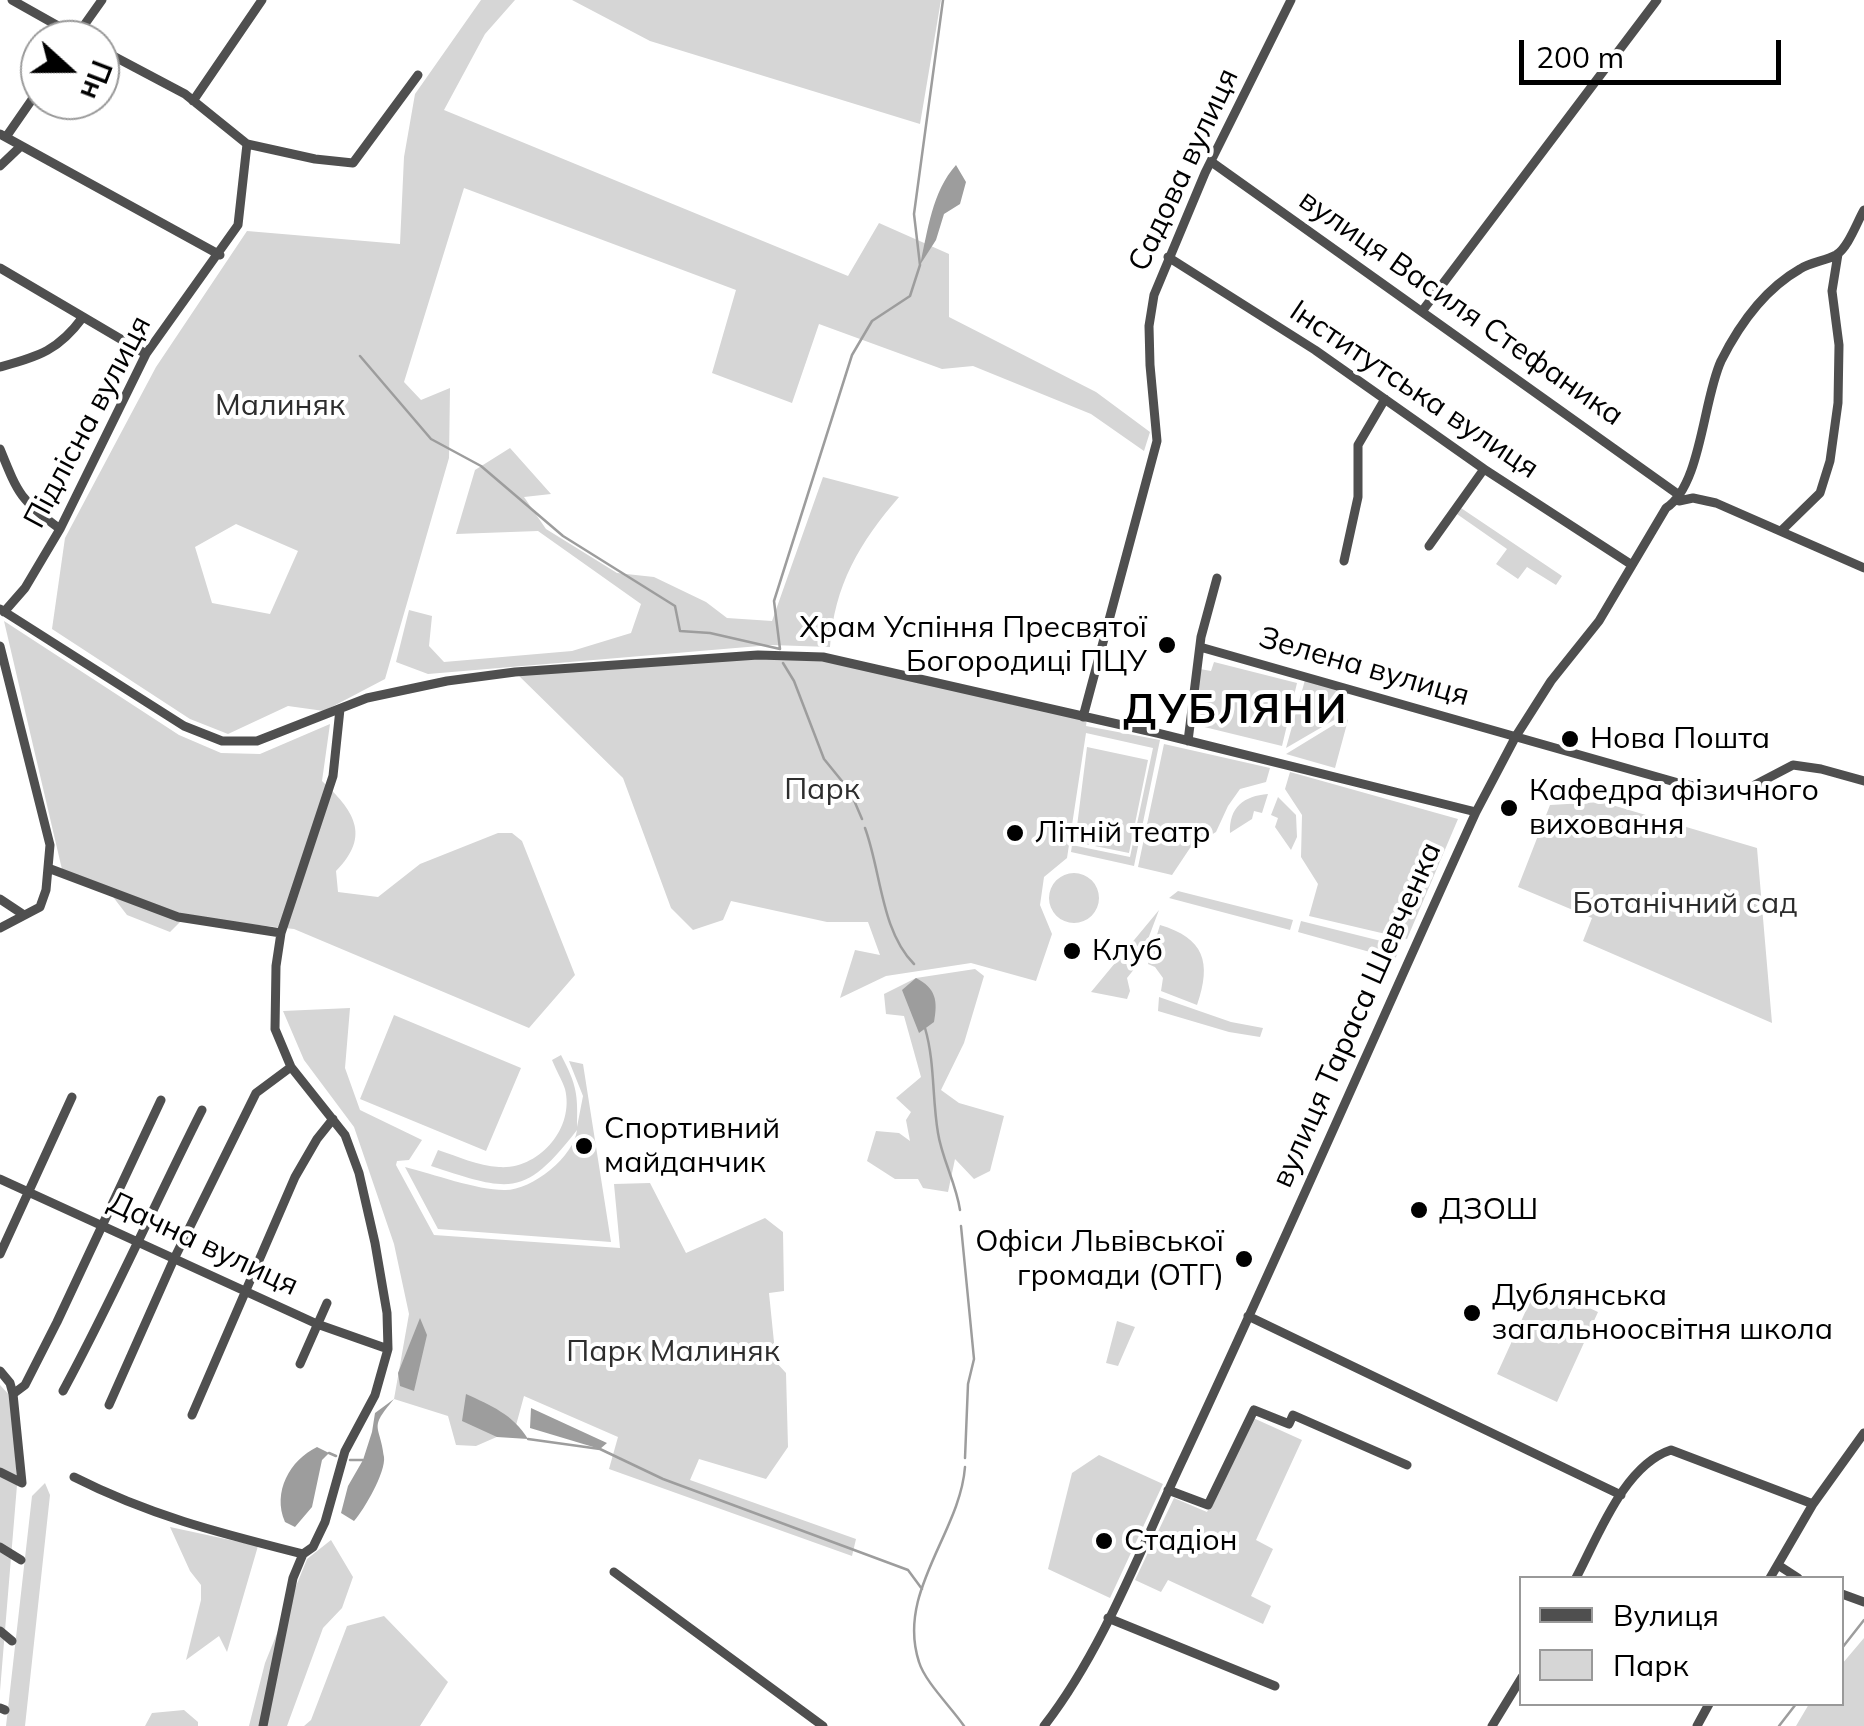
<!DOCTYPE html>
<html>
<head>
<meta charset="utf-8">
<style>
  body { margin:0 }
  #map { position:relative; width:1864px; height:1726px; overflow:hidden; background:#fff; font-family:Mulish,sans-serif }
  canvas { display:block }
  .legend { position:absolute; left:1519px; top:1576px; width:325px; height:130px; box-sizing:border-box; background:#fff; border:2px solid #999; margin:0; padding:12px 18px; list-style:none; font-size:30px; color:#000 }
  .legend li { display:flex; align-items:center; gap:20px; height:50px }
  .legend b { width:50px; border:2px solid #999 }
  .north { position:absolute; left:20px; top:20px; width:100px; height:100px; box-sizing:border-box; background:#fff; border:2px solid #999; border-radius:50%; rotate:111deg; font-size:28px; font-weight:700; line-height:40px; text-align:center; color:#000 }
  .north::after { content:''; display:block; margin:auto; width:35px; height:45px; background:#000; clip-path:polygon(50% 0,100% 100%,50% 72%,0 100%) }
  .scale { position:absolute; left:1519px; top:40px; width:262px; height:45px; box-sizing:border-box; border:5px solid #000; border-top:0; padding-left:12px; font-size:30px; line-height:35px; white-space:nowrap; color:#000; -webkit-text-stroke:8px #fff; paint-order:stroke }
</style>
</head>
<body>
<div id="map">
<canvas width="1864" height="1726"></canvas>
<ul class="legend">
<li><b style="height:12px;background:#4f4f4f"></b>Вулиця</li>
<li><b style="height:28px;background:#d6d6d6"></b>Парк</li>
</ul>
<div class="north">Пн</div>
<div class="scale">200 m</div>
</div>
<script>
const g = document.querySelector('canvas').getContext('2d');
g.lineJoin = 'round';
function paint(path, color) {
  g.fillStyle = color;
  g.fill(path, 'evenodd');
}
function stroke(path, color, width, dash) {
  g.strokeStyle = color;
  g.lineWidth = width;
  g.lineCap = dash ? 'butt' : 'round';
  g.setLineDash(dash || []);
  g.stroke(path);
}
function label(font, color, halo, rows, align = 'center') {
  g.font = font + ' Mulish,sans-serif';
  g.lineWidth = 8;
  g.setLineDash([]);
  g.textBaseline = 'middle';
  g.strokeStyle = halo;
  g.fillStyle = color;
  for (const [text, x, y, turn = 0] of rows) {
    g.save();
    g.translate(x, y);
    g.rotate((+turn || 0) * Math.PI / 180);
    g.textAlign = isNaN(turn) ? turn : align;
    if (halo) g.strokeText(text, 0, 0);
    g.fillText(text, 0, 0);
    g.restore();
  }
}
paint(new Path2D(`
  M481 0H515L485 34 444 110 848 276 879 223 949 254V317L1096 392 1150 432 1144 451 1091 414 973 366 942 369 819 324 792 403 712 373 736 290 464 188 404 382 421 400 450 388 449 458 385 679 324 711 288 706 228 734 190 719 52 629 65 538 156 367 247 231 400 244 404 157 415 94ZM236 524 298 551 270 614 212 603 195 547Z
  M572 0H941L920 124 650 41Z
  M510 448 551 494 524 497 546 529 617 573 654 577 706 602 727 618 772 621 823 477 899 497C860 542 834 585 830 647L771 645 428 674 396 662 409 610 432 616 429 646 444 662 572 651 631 633 641 604 538 531 456 534 475 470Z
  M1458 506 1562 576 1556 585 1527 567 1518 579 1496 564 1507 549 1454 512Z
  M4 621 179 735 221 753 260 754 330 724 322 781C353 810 372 835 336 871L338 892 378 897 420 864 498 833H512L522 841 575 975 529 1028 294 929 185 917 170 932 127 915 110 893 64 878Z
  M758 655 823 657 1087 718 1086 726 1160 740 1134 866 1071 852 1072 845 1130 857 1153 748 1086 733 1067 858 1044 877 1040 905 1052 934 1036 981 971 963 886 976 840 998 855 950 880 955 868 922H827L731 901 723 920 693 930 671 908 623 778 515 672Z
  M1214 662 1297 683 1282 746 1192 724 1200 669 1211 671Z
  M1305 680 1348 692 1341 716 1286 748Z
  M1345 718 1348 720 1335 768 1286 754Z
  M1164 744 1270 768 1266 782 1240 789 1228 806 1216 832 1190 848 1172 875 1138 867Z
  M1087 747 1148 760 1129 853 1075 842Z
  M1290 772 1458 819 1407 939 1309 916 1318 884 1301 857 1302 815 1285 789Z
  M1268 794 1262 813 1254 811 1252 819 1230 833C1229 807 1244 796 1268 794Z
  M1278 797 1296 815 1297 837 1291 850 1275 827 1278 818 1271 815Z
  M1602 802 1757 848 1772 1023 1583 941 1592 918 1518 887 1550 805Z
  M1049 898a25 25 0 1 1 50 0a25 25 0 1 1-50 0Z
  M1178 891 1293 920 1290 930 1169 898Z
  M1159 910 1139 963 1127 978 1130 991 1127 999 1091 992Z
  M1301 921 1401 946 1395 959 1298 932Z
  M1160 925C1204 938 1212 962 1197 1005L1161 991 1163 978 1155 967 1148 964Z
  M975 969 984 976 964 1043 941 1090 959 1103 1004 1116 990 1171 974 1179 955 1159 948 1192 923 1188 918 1179H895L867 1161 876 1131 899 1133 910 1141 906 1120 911 1112 896 1098 921 1077 904 1016 886 1014 884 994 916 978Z
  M1159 997 1231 1022 1263 1028 1260 1037 1229 1032 1158 1011Z
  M350 1008 345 1068 360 1110 422 1140 409 1160 397 1161 396 1165 434 1235 620 1248 614 1184 650 1183 686 1253 765 1218 783 1232 784 1291 769 1293 776 1362 786 1373 788 1447 766 1479 699 1459 690 1480 856 1539 852 1556 609 1469 618 1437 524 1396 515 1429 476 1446 456 1445 448 1416 394 1399 409 1314 394 1244 354 1127 304 1060 283 1011Z
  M394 1015 521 1068 486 1151 360 1099Z
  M561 1055C577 1085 578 1095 577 1127L583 1096 569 1061 583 1064 611 1242 438 1229 405 1167C433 1174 477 1190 504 1190 531 1191 574 1157 577 1130 524 1198 511 1192 431 1166L438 1150C457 1156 478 1166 499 1167 538 1170 575 1129 565 1089 562 1080 556 1070 552 1060Z
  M1538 1284 1598 1312 1557 1402 1497 1374Z
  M1117 1321 1135 1327 1118 1366 1106 1363Z
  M0 1385 12 1398 17 1485 0 1691Z
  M1251 1417 1302 1440 1256 1540 1273 1549 1251 1596 1271 1606 1263 1624 1168 1580 1161 1592 1135 1580 1174 1498 1207 1512Z
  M1099 1455 1163 1484 1110 1598 1048 1569 1072 1473Z
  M45 1483 50 1495 25 1726H6L32 1496Z
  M170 1527 258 1546 227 1652 219 1636 186 1660 201 1600V1585L190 1571Z
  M331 1540 353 1577 342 1608 323 1628 287 1726H249L265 1663 307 1559Z
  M384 1616 448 1682 420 1726H304L311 1720 347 1626Z
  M1864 1638V1726H1796L1809 1704H1842V1664Z
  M184 1710 198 1722V1726H145L152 1713Z`), '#d6d6d6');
paint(new Path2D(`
  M956 165 966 182 960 204 944 214 936 240 920 265C928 230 932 192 956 165Z
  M916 978C936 988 938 1001 934 1022L919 1033 902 990Z
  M420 1318 427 1335 414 1391 400 1386 398 1373Z
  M466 1394C490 1405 514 1415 528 1439L497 1437 462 1421Z
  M394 1399C368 1430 380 1423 384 1457 386 1472 364 1510 354 1521L341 1513 348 1486 363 1460 372 1432 375 1413Z
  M531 1408 607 1443 600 1449 530 1428Z
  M317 1447 329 1453 322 1460 312 1507 295 1527 285 1522C272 1492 290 1460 317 1447Z`), '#9d9d9d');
stroke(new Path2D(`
  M360 356 431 439 481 466 563 536 675 606 680 631 710 633 780 649 774 601 852 355 872 321 910 296 920 265 914 214 943 0
  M783 663 794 681 824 759 850 791 862 819
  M865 828C881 871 881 931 914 964
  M925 1028C935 1062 932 1098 938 1133 942 1159 956 1183 960 1210
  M961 1226 974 1359 968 1384 965 1458
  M528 1439 600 1449 663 1479 908 1570 922 1589
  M329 1453 336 1456
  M350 1460H363
  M1842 1648 1864 1620
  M964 1726C952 1708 925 1682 919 1662 896 1592 960 1533 965 1467
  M1779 1726 1796 1704`), '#9d9d9d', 2.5);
stroke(new Path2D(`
  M12 0 83 40
  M75 38 102 0
  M100 49 185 94 247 144 315 159 353 163 418 75
  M193 101 262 0
  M0 134 220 255
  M6 137 40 88
  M1213 163 1679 495
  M0 166 21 146
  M1168 257 1315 350 1484 469 1632 565
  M0 268 146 354
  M1423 310 1657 0
  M0 367C39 356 58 351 83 317
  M0 449C19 496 20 499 60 529
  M1679 501 1693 498 1716 503 1864 568
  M1781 531 1820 493 1830 461 1838 403 1839 345 1832 291 1838 254
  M1429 546 1484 469
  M1344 561 1358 497V445L1385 399
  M0 609 184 726 222 741H257L367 698 447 681 515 672 758 655 823 657 1157 733 1476 812
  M4 612 25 588 60 529 146 354 238 225 247 144
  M0 646 50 845 46 890 40 907 0 928
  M1200 647 1682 784 1724 791 1749 788 1793 765 1821 769 1864 781
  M1083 717 1157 441 1150 365 1149 326 1154 295 1205 173 1291 0
  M1188 741 1201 637 1217 578
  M48 868 178 917 281 933
  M0 899 24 915
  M0 1179 317 1324 388 1349
  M0 1254 72 1097
  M1248 1316 1621 1495
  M300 1364 327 1303
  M0 1371 10 1383 13 1394 22 1483
  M63 1391C113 1299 155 1203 202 1110
  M13 1394 25 1385 57 1322 161 1100
  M109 1405 174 1259 256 1093 291 1067
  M192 1415 295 1177 317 1139 333 1119
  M0 1472 22 1483
  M74 1477C151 1516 220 1533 303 1554
  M1168 1490 1208 1505 1254 1410 1289 1424 1293 1415 1407 1465
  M0 1547 21 1560
  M1778 1565 1798 1578
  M614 1572 823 1726
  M1576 1578C1598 1537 1624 1465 1671 1450L1813 1504
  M1770 1578 1813 1504 1864 1433
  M1842 1594 1864 1602
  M1108 1618 1275 1686
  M0 1631 12 1641
  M0 1708 5 1710
  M263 1726 293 1578 303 1554 313 1547 325 1522 345 1451 375 1395 388 1349 387 1313 375 1243 359 1173 345 1135 291 1067 275 1029 276 966 281 933 333 776 340 709
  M1044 1726C1104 1649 1142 1545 1184 1457 1284 1244 1378 1027 1476 812L1516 736 1551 681 1599 621 1666 508C1701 486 1703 400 1721 361 1739 325 1765 289 1800 269 1811 262 1825 261 1836 255 1848 248 1857 222 1864 210
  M1492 1726 1522 1677
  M1697 1726 1709 1704`), '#4f4f4f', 9);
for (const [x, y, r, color] of [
  [1167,645,10,"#000"],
  [1570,739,10,"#000"],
  [1509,808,10,"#000"],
  [1015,833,10,"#000"],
  [1072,951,10,"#000"],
  [584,1146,10,"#000"],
  [1419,1210,10,"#000"],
  [1244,1259,10,"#000"],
  [1472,1313,10,"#000"],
  [1104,1541,10,"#000"]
]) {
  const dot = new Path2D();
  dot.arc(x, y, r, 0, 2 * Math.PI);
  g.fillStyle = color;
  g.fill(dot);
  stroke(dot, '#fff', 4);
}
label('30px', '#000', '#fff', [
  ["Садова вулиця",1184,170,-65],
  ["вулиця Василя Стефаника",1461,308,35],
  ["Інститутська вулиця",1414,390,34],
  ["Підлісна вулиця",88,422,-62],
  ["Зелена вулиця",1364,667,16],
  ["вулиця Тараса Шевченка",1357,1015,-66],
  ["Дачна вулиця",203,1244,25]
]);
label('30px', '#2d2d2d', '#fff', [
  ["Малиняк",280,406],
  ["Парк",822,790],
  ["Ботанічний сад",1685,904],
  ["Парк Малиняк",673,1352]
]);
label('30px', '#000', '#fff', [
  ["Храм Успіння Пресвятої",1147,628,"right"],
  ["Богородиці ПЦУ",1147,662,"right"],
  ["Нова Пошта",1590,739],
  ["Кафедра фізичного",1529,791],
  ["виховання",1529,825],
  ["Літній театр",1035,833],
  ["Клуб",1092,951],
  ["Спортивний",604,1129],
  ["майданчик",604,1163],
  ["ДЗОШ",1439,1210],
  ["Офіси Львівської",1224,1242,"right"],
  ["громади (ОТГ)",1224,1276,"right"],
  ["Дублянська",1492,1296],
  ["загальноосвітня школа",1492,1330],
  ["Стадіон",1124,1541]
], 'left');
g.letterSpacing = '2.5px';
label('bold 40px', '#000', '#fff', [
  ["ДУБЛЯНИ",1236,711]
]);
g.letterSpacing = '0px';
</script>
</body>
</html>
